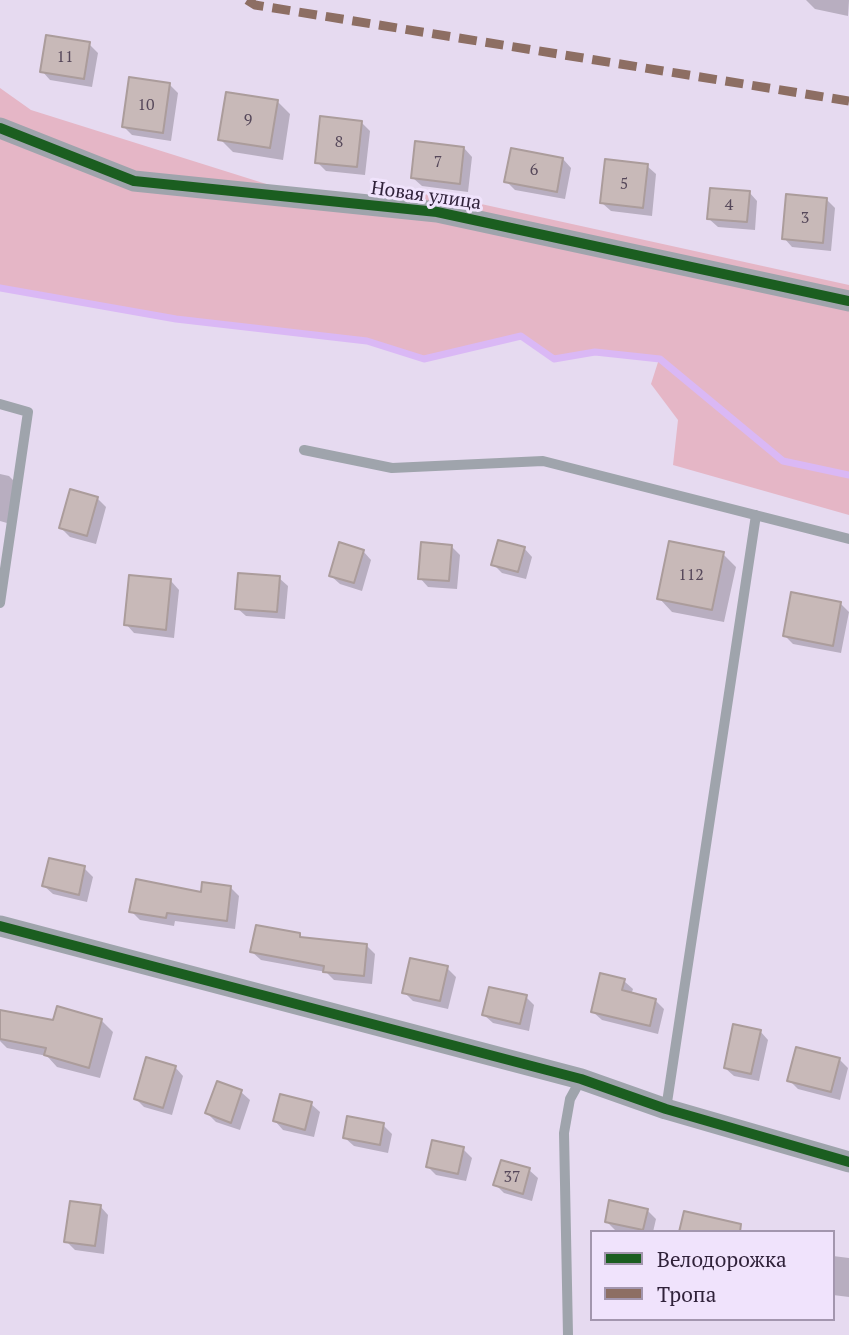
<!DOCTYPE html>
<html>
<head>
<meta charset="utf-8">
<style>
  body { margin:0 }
  #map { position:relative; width:849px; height:1335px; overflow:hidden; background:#e6daf0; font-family:"PT Serif",serif }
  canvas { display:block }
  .legend { position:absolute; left:590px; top:1230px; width:245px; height:91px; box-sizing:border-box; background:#f0e3fc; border:2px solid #a396ae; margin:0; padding:9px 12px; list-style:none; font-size:21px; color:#30223a }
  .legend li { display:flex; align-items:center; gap:14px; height:35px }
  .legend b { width:35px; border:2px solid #a396ae }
</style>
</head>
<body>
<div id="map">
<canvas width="849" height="1335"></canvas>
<ul class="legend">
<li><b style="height:9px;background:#1b5e20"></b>Велодорожка</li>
<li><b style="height:9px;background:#8d6e63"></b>Тропа</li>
</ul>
</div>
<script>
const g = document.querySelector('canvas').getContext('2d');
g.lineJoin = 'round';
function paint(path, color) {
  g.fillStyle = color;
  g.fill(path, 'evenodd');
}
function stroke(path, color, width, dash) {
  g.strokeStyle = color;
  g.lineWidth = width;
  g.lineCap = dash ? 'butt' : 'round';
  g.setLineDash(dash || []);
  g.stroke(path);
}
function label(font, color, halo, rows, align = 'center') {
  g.font = font + ' "PT Serif",serif';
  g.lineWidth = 6;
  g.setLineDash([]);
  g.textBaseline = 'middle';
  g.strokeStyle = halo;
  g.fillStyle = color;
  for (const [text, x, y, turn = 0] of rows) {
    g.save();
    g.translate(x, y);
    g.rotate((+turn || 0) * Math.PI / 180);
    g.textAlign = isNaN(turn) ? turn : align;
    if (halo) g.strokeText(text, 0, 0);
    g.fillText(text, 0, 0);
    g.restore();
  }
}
paint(new Path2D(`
  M0 88 31 110 279 188 393 207 397 189 472 202 849 285V515L673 465 678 420 651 384 659 359 596 352 554 359 521 336 424 359 367 341 176 319 0 288Z`), '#e5b6c6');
paint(new Path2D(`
  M806 0H849L848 16 815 9Z
  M89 44 98 53 92 87 50 80 42 71Z
  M169 84 178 93 171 141 132 135 124 127Z
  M277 101 290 114 283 160 233 152 220 139Z
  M361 122 370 131 365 175 326 171 317 162Z
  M464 148 472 157 468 192 422 186 413 178Z
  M563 159 571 168 565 199 515 190 506 181Z
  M647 166 656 174 652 216 611 211 602 203Z
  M749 192 757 201 755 230 718 227 709 219Z
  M827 200 835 208 831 251 792 247 784 238Z
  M0 474 9 476 18 485 7 523 0 521Z
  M98 499 106 507 96 544 70 537 61 528Z
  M451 546 460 555 457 589 428 587 420 578Z
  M524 548 532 557 526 579 502 573 493 564Z
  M363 551 371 560 362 591 340 584 331 576Z
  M723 554 736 567 724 622 672 612 659 598Z
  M279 578 288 586 285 619 246 616 237 608Z
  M171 581 179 590 174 638 134 633 126 624Z
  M840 603 849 612 841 653 793 644 785 636Z
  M84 868 93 877 87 902 53 894 44 886Z
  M231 888 239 896 235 929 175 921 174 926 140 920 131 911Z
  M300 935 304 939 367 946 375 954 372 984 334 980 326 972 261 960 252 952Z
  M447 968 456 977 448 1009 413 1001 404 992Z
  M624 981 633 989 631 995 655 1000 664 1009 658 1034 602 1020 593 1012Z
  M526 997 534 1005 529 1031 493 1023 484 1015Z
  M0 1012 54 1022 101 1020 113 1032 100 1078 57 1067 47 1056 7 1048 0 1041Z
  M760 1031 768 1040 759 1081 734 1076 725 1068Z
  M839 1059 848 1068 840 1100 798 1089 789 1080Z
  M175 1067 183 1076 172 1115 144 1107 136 1099Z
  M241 1092 250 1100 240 1130 216 1122 207 1113Z
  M311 1104 320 1112 314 1137 283 1130 275 1121Z
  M383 1125 392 1134 388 1153 354 1146 345 1138Z
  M463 1149 472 1158 466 1181 436 1175 428 1167Z
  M529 1170 538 1178 532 1201 504 1193 495 1184Z
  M100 1206 108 1215 104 1254 75 1250 66 1241Z
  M647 1210 656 1219 653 1232 615 1230 607 1222Z
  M833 1256 849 1258V1297L833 1295Z`), '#0003');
stroke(new Path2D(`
  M0 288 176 319 367 341 424 359 521 336 554 359 595 352 660 359 783 461 849 475`), '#dab8f5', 7);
const building = new Path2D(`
  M46 35 90 42 84 79 40 72Z
  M129 77 170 83 163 133 122 127Z
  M226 92 278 100 270 148 218 140Z
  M320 116 362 121 357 167 315 163Z
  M415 141 464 147 460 184 411 178Z
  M511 148 563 158 557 192 504 182Z
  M605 159 648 164 643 208 600 203Z
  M710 188 750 191 747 222 707 219Z
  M786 194 827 198 823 243 782 239Z
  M70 489 98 497 87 536 59 528Z
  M498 540 525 547 518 572 491 565Z
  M669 541 724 552 712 610 657 599Z
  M339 542 364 550 354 583 329 576Z
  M421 542 452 545 449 581 418 579Z
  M238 573 280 576 277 612 235 609Z
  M129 575 171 579 166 630 124 625Z
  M791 592 841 602 833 646 783 636Z
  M49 858 85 866 79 895 42 886Z
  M136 879 201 892 202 882 231 886 227 921 167 913 166 918 129 912Z
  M256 925 300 933V937L367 944 364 976 323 972 324 966 250 952Z
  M410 958 448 966 440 1001 402 993Z
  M600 973 625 979 622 990 656 999 650 1026 591 1012Z
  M489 987 527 995 520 1024 482 1015Z
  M57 1006 102 1019 89 1068 44 1055 46 1048 0 1039V1010L53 1020Z
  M733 1024 761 1030 751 1074 724 1068Z
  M796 1047 840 1058 831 1092 787 1081Z
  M146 1057 176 1066 163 1108 134 1099Z
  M217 1081 242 1090 231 1123 205 1113Z
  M280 1094 312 1102 305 1130 273 1121Z
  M347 1116 384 1123 380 1145 343 1138Z
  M432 1140 464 1147 458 1174 426 1167Z
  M501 1160 530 1168 523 1194 493 1185Z
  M609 1200 648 1209 643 1230 605 1222Z
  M70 1201 101 1205 95 1246 64 1242Z
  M684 1211 741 1224 740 1232H679Z`);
paint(building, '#c8b9b8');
stroke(building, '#ab9c9b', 2);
stroke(new Path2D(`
  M0 404 28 412 0 603
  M304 450 392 468 543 461 849 539
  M666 1109 756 515
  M568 1335 564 1133 570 1099 581 1079`), '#9fa4ac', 10);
stroke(new Path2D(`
  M0 128 134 181 437 212 849 301
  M0 926 581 1079 666 1109 849 1162`), '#9fa4ac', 21);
stroke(new Path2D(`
  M247 0 255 5 849 101`), '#8d6e63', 9, [18, 9]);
stroke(new Path2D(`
  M0 128 134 181 437 212 849 301
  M0 926 581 1079 666 1109 849 1162`), '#1b5e20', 10);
label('16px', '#56485a', null, [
  ["11",65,57],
  ["10",146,105],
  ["9",248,120],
  ["8",339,142],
  ["7",438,162],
  ["6",534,170],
  ["5",624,184],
  ["4",729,205],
  ["3",805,218],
  ["112",691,575],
  ["37",512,1177]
]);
label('19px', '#30223a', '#f0e3fc', [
  ["Новая улица",426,196,8]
]);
</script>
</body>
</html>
